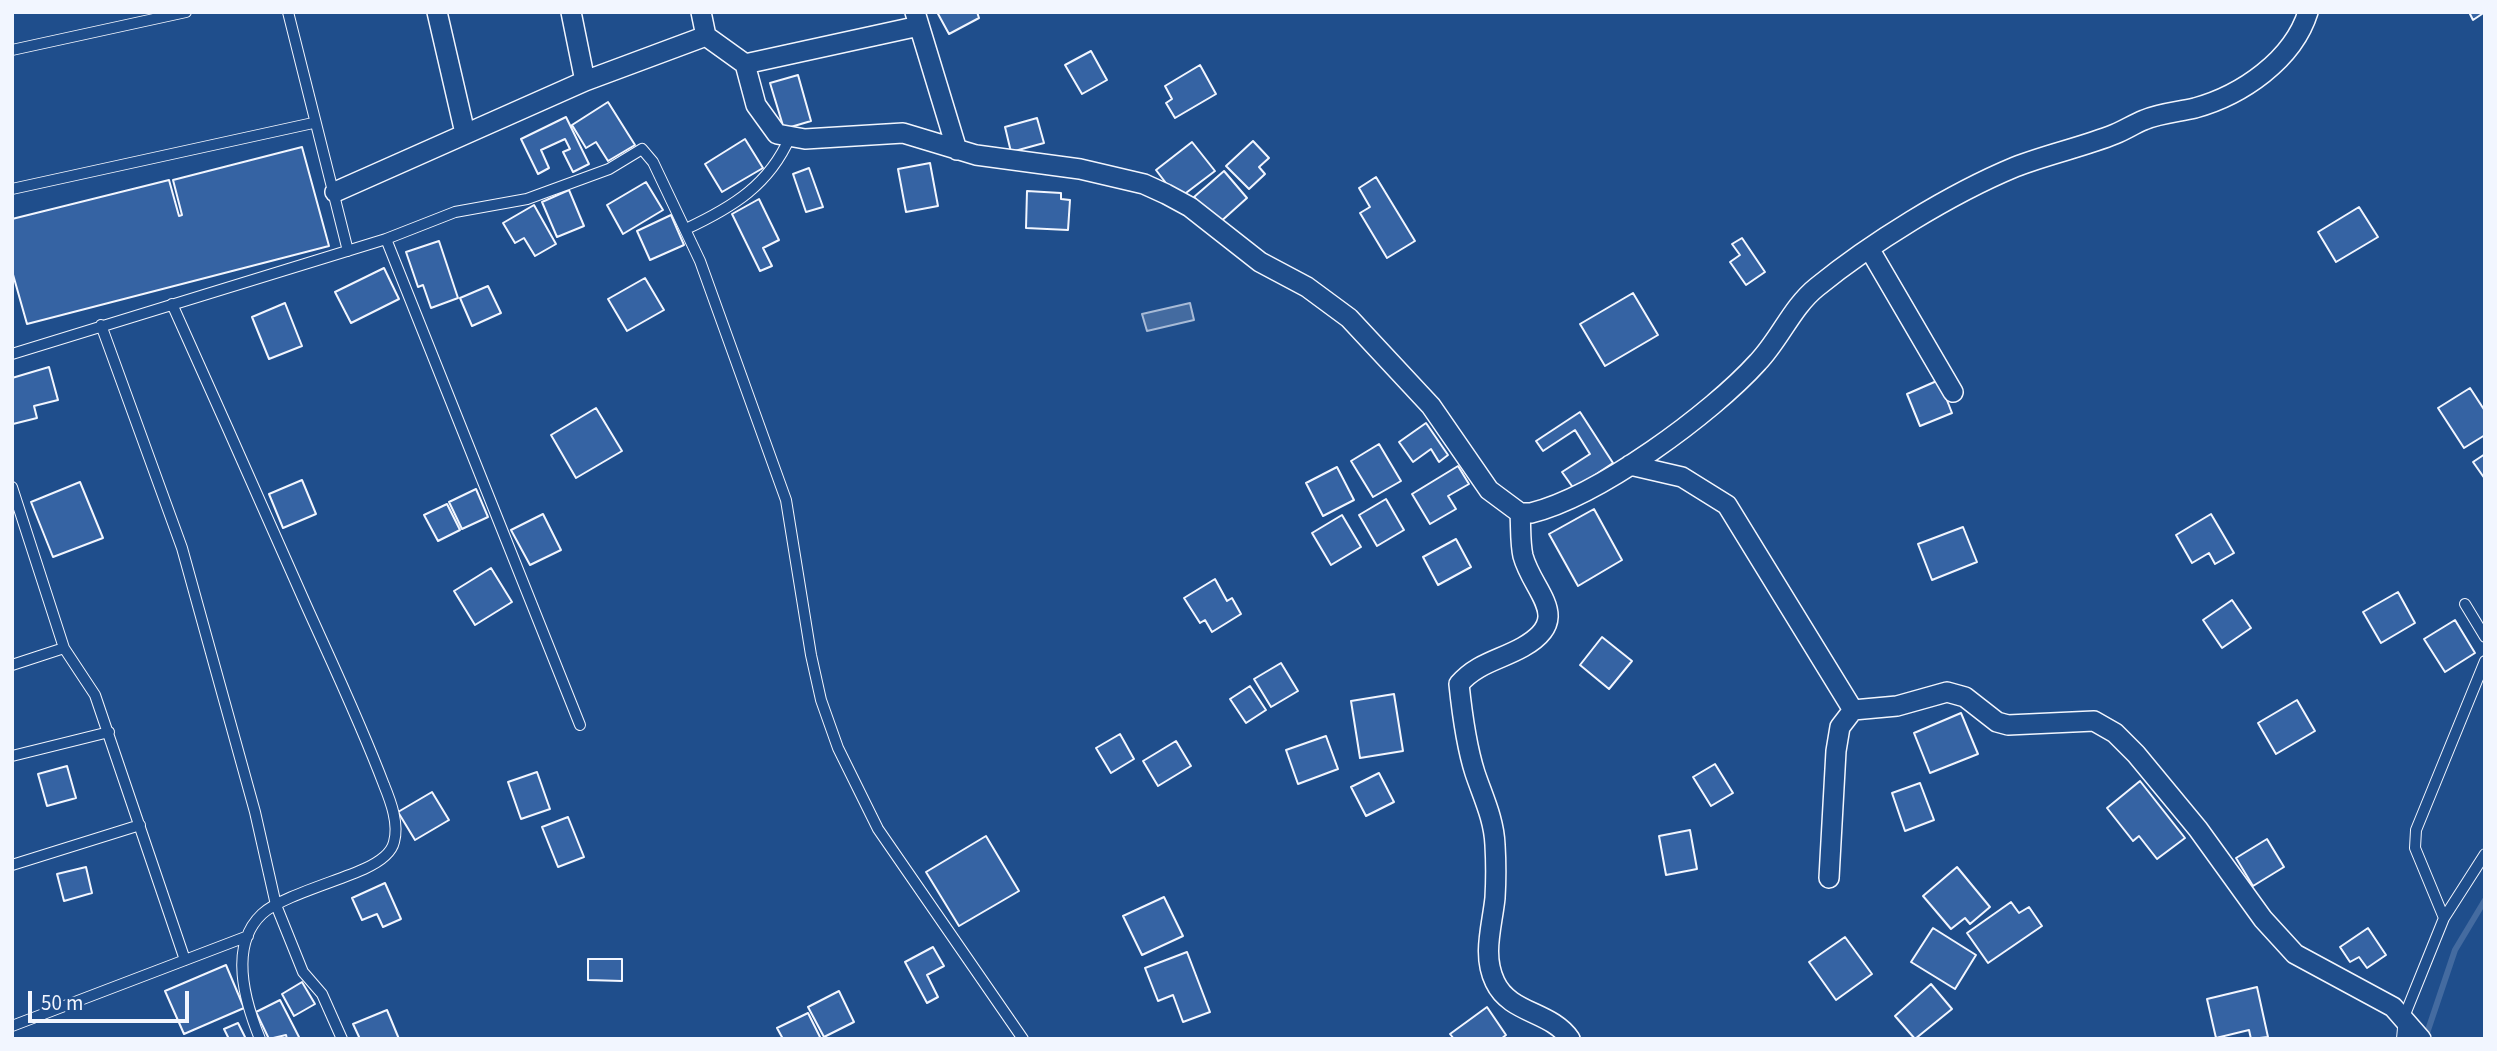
<!DOCTYPE html>
<html>
<head>
<meta charset="utf-8">
<style>
  body { margin:0 }
  #map { position:relative; width:2497px; height:1051px; overflow:hidden; background:#1f4e8c; font-family:"Source Sans 3",sans-serif }
  canvas { display:block }
  .frame { position:absolute; inset:0; border:14px solid #f2f6ff; pointer-events:none }
  .scale { position:absolute; left:28px; top:991px; width:161px; height:32px; box-sizing:border-box; border:4px solid #f2f6ff; border-top:0; padding-left:9px; font-size:21px; line-height:24px; white-space:nowrap; color:#f2f6ff; -webkit-text-stroke:5px #1f4e8c; paint-order:stroke }
</style>
</head>
<body>
<div id="map">
<canvas width="2497" height="1051"></canvas>
<div class="frame"></div>
<div class="scale">50 m</div>
</div>
<script>
const g = document.querySelector('canvas').getContext('2d');
g.lineJoin = 'round';
function paint(path, color) {
  g.fillStyle = color;
  g.fill(path, 'evenodd');
}
function stroke(path, color, width, dash) {
  g.strokeStyle = color;
  g.lineWidth = width;
  g.lineCap = dash ? 'butt' : 'round';
  g.setLineDash(dash || []);
  g.stroke(path);
}
const water = new Path2D(`
  M1190 303 1194 320 1147 331 1142 314Z`);
paint(water, '#446ba0');
stroke(water, '#a8bbd7', 2);
stroke(new Path2D(`
  M2425 1039 2455 950 2485 900`), '#446ba0', 6);
const building = new Path2D(`
  M937 12H977L979 18 949 34Z
  M2469 12H2485L2473 20Z
  M1091 51 1107 80 1082 94 1065 65Z
  M1200 65 1216 94 1175 118 1166 103 1172 99 1165 86Z
  M798 75 811 121 784 129 770 83Z
  M608 102 635 145 608 161 596 142 586 148 572 125Z
  M566 117 589 164 573 172 563 152 570 149 565 139 541 150 549 168 538 174 521 139Z
  M1037 118 1044 143 1011 152 1005 127Z
  M745 139 763 168 722 192 705 164Z
  M1253 141 1269 158 1259 167 1265 174 1249 189 1226 166Z
  M1192 142 1215 171 1178 199 1156 170Z
  M302 147 329 246 27 324 12 271V219L169 180 179 216 182 215 173 180Z
  M930 163 938 206 906 212 898 169Z
  M809 168 823 207 806 212 793 174Z
  M1224 171 1247 198 1218 224 1194 197Z
  M1376 177 1415 241 1387 258 1360 213 1370 207 1359 188Z
  M646 182 663 210 623 234 607 205Z
  M569 190 584 226 557 237 542 202Z
  M1027 191 1061 193V199L1070 200 1068 230 1026 228Z
  M759 199 779 240 763 248 772 266 760 271 732 214Z
  M534 205 556 244 535 256 524 238 515 243 503 223Z
  M2359 207 2378 237 2336 262 2318 232Z
  M671 215 684 245 650 260 637 231Z
  M1742 238 1765 272 1746 285 1730 262 1740 255 1732 244Z
  M439 241 458 298 431 308 423 285 418 287 406 252Z
  M384 268 399 299 351 323 335 292Z
  M645 278 664 310 627 331 608 299Z
  M488 286 501 313 472 326 460 298Z
  M1633 293 1658 335 1605 366 1580 324Z
  M285 303 302 346 269 359 252 317Z
  M49 367 58 400 34 406 37 418 13 424 12 378Z
  M1939 380 1952 413 1920 426 1907 394Z
  M2470 388 2485 411V435L2464 448 2438 408Z
  M596 408 622 451 576 478 551 435Z
  M1580 412 1613 463 1574 489 1562 472 1590 454 1575 430 1543 451 1536 441Z
  M1426 423 1448 455 1439 462 1431 449 1413 462 1399 442Z
  M1379 444 1401 481 1373 497 1351 461Z
  M2485 454V479L2473 462Z
  M1458 466 1469 484 1448 496 1456 509 1430 524 1412 494Z
  M1337 467 1354 500 1323 516 1306 483Z
  M302 480 316 514 283 528 269 494Z
  M80 482 103 538 53 557 31 502Z
  M476 489 488 517 462 529 449 502Z
  M1386 499 1404 530 1377 546 1359 515Z
  M447 504 460 530 438 541 424 515Z
  M1594 509 1622 560 1578 586 1549 534Z
  M543 514 561 550 530 565 511 530Z
  M2211 514 2234 553 2215 564 2209 553 2192 563 2176 535Z
  M1342 515 1361 547 1331 565 1312 533Z
  M1963 527 1977 562 1932 580 1918 544Z
  M1456 539 1471 567 1438 585 1423 557Z
  M491 568 512 602 475 625 454 591Z
  M1215 579 1227 601 1232 598 1241 614 1212 632 1205 620 1200 623 1184 598Z
  M2398 592 2415 623 2381 643 2363 612Z
  M2232 600 2251 628 2222 648 2203 620Z
  M2455 620 2475 653 2445 672 2424 639Z
  M1602 637 1632 661 1609 689 1580 665Z
  M1281 663 1298 691 1271 707 1254 679Z
  M1250 686 1266 710 1246 723 1230 699Z
  M1394 694 1403 751 1360 758 1351 701Z
  M2297 700 2315 731 2276 754 2258 723Z
  M1961 713 1978 754 1930 773 1914 733Z
  M1120 734 1134 759 1111 773 1096 748Z
  M1326 736 1338 769 1298 784 1286 750Z
  M1176 741 1191 766 1158 786 1143 761Z
  M1715 764 1733 793 1711 806 1693 777Z
  M67 766 76 798 47 806 38 774Z
  M537 772 550 809 521 819 508 782Z
  M1379 773 1394 802 1366 816 1351 787Z
  M2140 781 2185 838 2157 859 2139 836 2133 841 2107 808Z
  M1920 783 1934 820 1905 831 1892 793Z
  M432 792 449 820 415 840 398 812Z
  M568 817 584 857 558 867 542 827Z
  M1690 830 1697 869 1666 875 1659 836Z
  M986 836 1019 891 959 926 926 872Z
  M2267 839 2284 867 2253 886 2236 858Z
  M86 867 92 893 64 901 57 874Z
  M1957 867 1990 907 1970 924 1965 918 1951 929 1923 896Z
  M385 883 401 919 383 927 377 914 362 920 352 898Z
  M1164 897 1183 936 1142 955 1123 916Z
  M2011 902 2019 913 2029 907 2042 926 1988 963 1967 933Z
  M1933 928 1976 955 1955 989 1911 962Z
  M2368 928 2386 955 2367 968 2359 957 2350 962 2340 947Z
  M1845 937 1872 974 1836 1000 1809 962Z
  M933 947 944 966 927 975 938 997 927 1003 905 962Z
  M1187 952 1210 1012 1183 1022 1173 995 1158 1001 1145 968Z
  M588 959H622V981L588 980Z
  M226 965 244 1008 184 1034 165 991Z
  M302 982 315 1004 294 1016 282 994Z
  M1931 984 1952 1009 1915 1039 1895 1016Z
  M2257 987 2268 1037 2251 1039 2249 1030 2216 1038 2207 999Z
  M839 991 854 1022 824 1037 808 1007Z
  M280 1000 300 1039H287L286 1035 269 1039 256 1012Z
  M1487 1007 1506 1035 1501 1039H1454L1450 1034Z
  M387 1010 399 1039H360L353 1024Z
  M808 1013 821 1039H783L777 1028Z
  M238 1023 246 1039H229L224 1029Z`);
paint(building, '#3563a3');
stroke(building, '#f2f6ff', 2);
const lane = new Path2D(`
  M288 12 348 251
  M12 50 186 12
  M12 189 313 123
  M686 229C733 207 769 185 790 137
  M386 239 580 725
  M172 304C217 404 262 505 306 605 333 665 361 724 384 785 391 802 399 824 394 842 391 855 375 864 364 869 338 881 280 897 262 914 228 946 245 1002 260 1039
  M101 325 182 548 255 812 276 905 303 972 322 994 342 1039
  M12 354 386 239 455 212 527 199 609 169 642 149 653 162 700 261 786 500 811 655 821 700 838 748 878 829 1023 1039
  M12 487 64 648 95 695 185 960
  M2465 604 2485 637
  M12 665 64 648
  M12 756 109 732
  M12 865 140 825
  M2444 918 2415 848 2416 830 2485 661
  M12 1026 248 936
  M2402 1039 2404 1017 2444 918 2485 854`);
const street = new Path2D(`
  M437 12 465 133
  M571 12 585 81
  M701 12 706 36
  M915 12 957 150
  M745 64 919 26
  M335 192 585 81 706 36 745 64 756 105 777 134 805 139 903 133 976 155 1080 169 1144 184 1166 194 1190 207 1260 262 1307 287 1349 318 1431 406 1489 490 1520 513H1531C1599 496 1711 414 1758 362 1780 339 1792 307 1817 287 1871 243 1950 194 2015 167 2048 154 2083 147 2115 134 2125 130 2134 124 2144 120 2160 113 2178 112 2195 108 2242 95 2293 60 2308 12
  M1870 250 1953 392
  M1630 465 1682 477 1727 505 1853 710
  M1520 513C1521 527 1520 543 1523 556 1533 593 1574 618 1523 647 1500 660 1477 663 1459 684 1462 713 1466 745 1475 773 1483 797 1494 819 1495 845 1496 862 1496 881 1495 898 1492 927 1482 955 1495 982 1510 1014 1551 1011 1570 1039
  M1829 878 1836 751 1840 727 1853 710 1897 706 1947 692 1965 697 1997 722 2008 725 2094 721 2115 733 2136 754 2198 829 2263 919 2295 954 2393 1007 2421 1039`);
stroke(lane, '#f2f6ff', 12);
stroke(street, '#f2f6ff', 22);
stroke(lane, '#1f4e8c', 10);
stroke(street, '#1f4e8c', 19);
</script>
</body>
</html>
